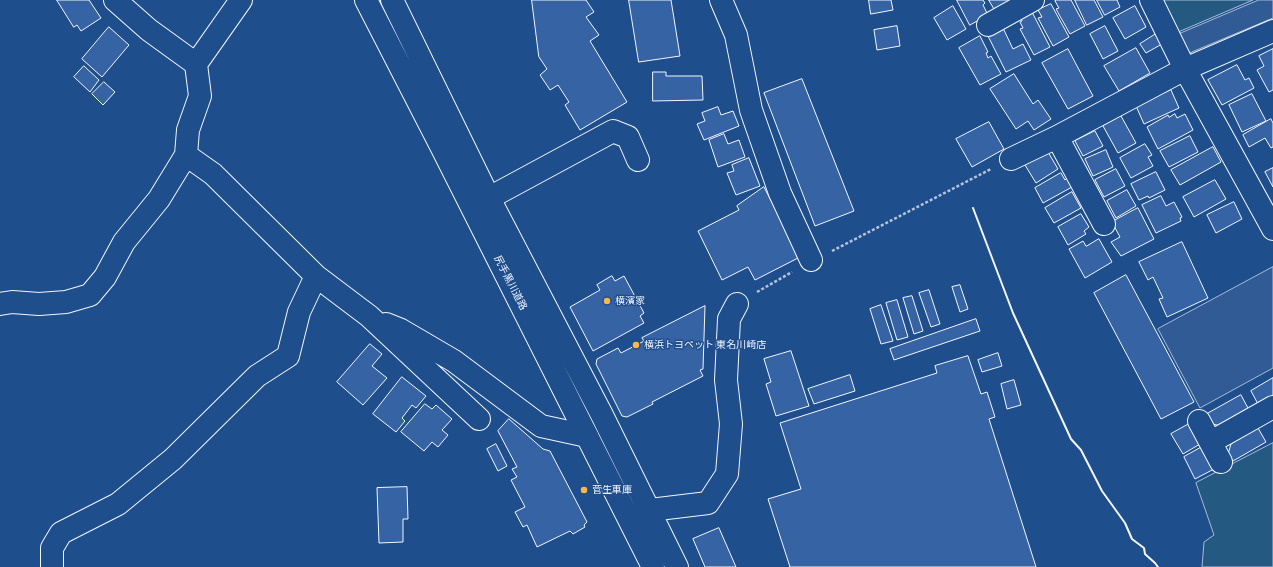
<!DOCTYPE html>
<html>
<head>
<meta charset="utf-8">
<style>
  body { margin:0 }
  canvas { display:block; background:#1f4e8c }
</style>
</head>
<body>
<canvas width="1273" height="567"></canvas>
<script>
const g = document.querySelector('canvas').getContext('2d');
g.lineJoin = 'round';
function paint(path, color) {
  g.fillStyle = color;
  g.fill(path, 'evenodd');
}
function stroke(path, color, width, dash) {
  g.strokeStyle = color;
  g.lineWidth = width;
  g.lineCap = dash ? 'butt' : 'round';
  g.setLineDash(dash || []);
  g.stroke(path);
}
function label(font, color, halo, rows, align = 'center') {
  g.font = font + ' Signika,"Noto Sans JP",sans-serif';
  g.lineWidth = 3;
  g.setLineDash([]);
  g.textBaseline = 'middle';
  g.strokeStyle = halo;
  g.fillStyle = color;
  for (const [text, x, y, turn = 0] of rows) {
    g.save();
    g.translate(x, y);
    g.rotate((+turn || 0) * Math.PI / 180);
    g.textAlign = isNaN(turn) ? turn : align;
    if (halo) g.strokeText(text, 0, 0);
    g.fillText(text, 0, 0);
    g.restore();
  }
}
const green = new Path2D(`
  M1160 0H1253L1176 33Z
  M1273 443V567H1202L1204 542 1214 535 1196 483Z`);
paint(green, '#245a82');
stroke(green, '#a8bbd7', 1);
const parking = new Path2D(`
  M1259 0H1273V18L1187 54 1177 35Z
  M1273 267V368L1200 408 1158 329Z`);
paint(parking, '#305b95');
stroke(parking, '#a8bbd7', 1);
const building = new Path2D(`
  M57 0H89L101 18 81 31 77 25 74 27Z
  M532 0H586L594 12 586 17 599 35 590 41 627 102 580 130 565 105 569 102 558 85 550 90 540 75 547 69 539 57Z
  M629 0H671L680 56 639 62Z
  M869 0H891L893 10 871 14Z
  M957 0H983L985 3 983 5 988 15 970 25Z
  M989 0H1011L995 10Z
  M1057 0H1071L1085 26 1070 34 1056 9 1059 8 1055 1Z
  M1075 0H1094L1103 17 1087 25Z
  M1097 0H1117L1120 7 1105 15Z
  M1051 4 1069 37 1053 46 1038 18 1042 17 1038 10Z
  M953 6 966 29 947 40 934 18Z
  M1135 6 1146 27 1125 39 1113 18Z
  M1032 12 1050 47 1034 55 1020 29 1023 28 1020 22 1022 21 1021 18Z
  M897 26 900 46 877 50 874 30Z
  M1105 26 1118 51 1103 59 1090 34Z
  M109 27 129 45 102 77 82 59Z
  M1003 28 1013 49 1023 44 1031 60 1006 72 988 36Z
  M1156 34 1162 44 1146 53 1140 44Z
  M980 36 988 52 986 53 988 58 991 56 1001 74 980 85 959 48Z
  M1136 48 1150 73 1119 91 1104 66Z
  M1068 49 1093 96 1068 109 1042 63Z
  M1273 49V90L1269 92 1257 70 1264 66 1259 56Z
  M1237 65 1245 80 1249 78 1254 88 1222 105 1208 80Z
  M84 66 99 80 90 92 74 77Z
  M653 72H666V76H702L703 100 653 101Z
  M1014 74 1033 104 1038 100 1051 119 1034 130 1028 121 1016 129 990 89Z
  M802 79 854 211 815 226 764 93Z
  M104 82 115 92 103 105 92 94Z
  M1171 90 1179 108 1144 124 1136 106Z
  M1252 94 1266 121 1242 132 1229 105Z
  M718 107 721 115 733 111 739 126 704 140 697 124 705 121 702 113Z
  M1175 114 1177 118 1185 114 1193 130 1158 149 1147 127 1168 115 1169 117Z
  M1121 116 1136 143 1118 153 1103 126Z
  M1271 119 1273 123V147L1271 148 1265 138 1249 147 1243 135Z
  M989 122 1004 149 972 167 956 139Z
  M1095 131 1103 146 1083 156 1075 141Z
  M724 134 728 144 739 140 745 157 718 167 709 140Z
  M1190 136 1198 152 1169 167 1160 151Z
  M1145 144 1152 155 1148 157 1153 166 1131 178 1120 158Z
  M1213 147 1221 162 1180 185 1171 170Z
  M1106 150 1113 167 1093 176 1085 159Z
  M1048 152 1058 169 1036 183 1025 165Z
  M749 158 760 186 736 195 727 173 734 171 732 165Z
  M1273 168V187L1265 172Z
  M1116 169 1125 186 1104 197 1095 180Z
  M1156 172 1165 190 1149 198 1148 196 1139 200 1131 184Z
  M1061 173 1065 180 1067 178 1072 187 1043 203 1035 188Z
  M1215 180 1226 199 1194 217 1183 197Z
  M764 187 800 257 755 280 748 267 722 280 698 231 739 210 737 206Z
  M1127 190 1136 206 1116 218 1107 201Z
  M1072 192 1081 208 1054 223 1045 208Z
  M1161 196 1166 206 1174 202 1182 217 1180 218 1181 221 1156 233 1142 205Z
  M1234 202 1242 219 1216 233 1207 215Z
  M1138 208 1154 239 1121 256 1111 242 1120 237 1112 222Z
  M1081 214 1089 227 1084 231 1086 234 1068 245 1058 227Z
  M1099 239 1112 262 1085 278 1069 249 1083 241 1086 246Z
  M1182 242 1208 298 1167 317 1159 299 1163 298 1153 277 1148 280 1139 262Z
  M1126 275 1194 402 1161 419 1094 293Z
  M612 276 615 281 624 276 644 313 640 316 644 323 593 351 570 307 600 290 597 285Z
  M960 285 968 309 960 312 952 287Z
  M929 290 940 324 931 327 919 293Z
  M912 296 923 331 914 334 903 298Z
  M897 300 908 337 897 340 886 303Z
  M881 305 893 341 881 344 870 309Z
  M705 306 703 369 700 370 703 376 652 402 653 404 627 417 622 416 596 364 597 359 618 348 621 353 644 341 642 338Z
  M976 319 980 331 894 360 890 349Z
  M370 344 382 354 372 366 387 378 363 405 337 382Z
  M791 351 809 406 776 416 766 384 771 382 764 359Z
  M998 353 1002 366 982 372 978 360Z
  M968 356 981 394 987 392 995 417 989 419 1036 567H790L768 499 801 489 780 423 937 373 935 366Z
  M850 375 855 391 814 404 808 389Z
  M402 377 426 396 416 408 412 405 402 418 405 421 396 432 373 414Z
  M1273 378V396L1258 404 1251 391Z
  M1014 380 1021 405 1007 409 1001 384Z
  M1241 395 1249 410 1220 426 1213 424 1207 414Z
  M425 404 432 409 436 405 452 419 442 430 448 435 438 447 432 442 424 451 401 432Z
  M509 419 543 449 550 451 587 522 584 525 585 527 573 534 570 531 537 547 527 525 523 527 515 512 525 507 511 480 517 477 512 469 517 467 498 431Z
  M1189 424 1200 444 1183 454 1171 434Z
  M1258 428 1266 442 1233 461 1228 454 1231 444Z
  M496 444 507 466 498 471 487 449Z
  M1202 447 1214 469 1195 479 1184 457Z
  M407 487 408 519H403V542L379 543 377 488Z
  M719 528 736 567H705L693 539Z`);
paint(building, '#3563a3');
stroke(building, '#f2f6ff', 1);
const minor = new Path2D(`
  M115 0 149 30 196 64
  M721 0 736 35 751 110 780 193 811 260
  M1151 0 1185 69 1273 229
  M988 25 1033 0
  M1057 137 1104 224
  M186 155 213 174 316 276 369 316 479 419
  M1011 159 1057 137 1185 69 1273 31
  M489 198 613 131 628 137 638 160
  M0 304 12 302 39 304 66 302 90 295 105 277 124 242 159 199 186 155 188 130 200 96 196 64 241 0
  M386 324 401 330 454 361 541 426 587 436
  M1199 421 1221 462
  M1211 442 1273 407
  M632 516 650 510 708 503 727 474 731 424 726 380 729 319 737 304
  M52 567V548L61 533 118 504 173 459 257 376 288 356 299 312 316 276`);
const major = new Path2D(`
  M366 0 442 148 653 567
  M392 0 489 198 602 415 677 567`);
stroke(minor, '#f2f6ff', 24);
stroke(major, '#f2f6ff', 24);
stroke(new Path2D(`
  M832 251 991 169
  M757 292 792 272`), '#b3c4dc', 2.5, [3, 2]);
stroke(minor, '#1f4e8c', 22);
stroke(major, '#1f4e8c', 22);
stroke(new Path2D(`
  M973 208 1013 313 1071 439 1081 450 1102 491 1125 523 1132 539 1144 548 1145 554 1155 563 1158 567`), '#f2f6ff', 2);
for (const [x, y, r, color] of [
  [607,301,4,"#ffb74d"],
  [636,345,4,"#ffb74d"],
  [584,490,4,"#ffb74d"]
]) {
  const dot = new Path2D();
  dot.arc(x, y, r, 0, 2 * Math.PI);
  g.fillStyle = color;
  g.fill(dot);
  stroke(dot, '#1f4e8c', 1.5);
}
label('10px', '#f2f6ff', '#1f4e8c', [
  ["尻手黒川道路",510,283,63]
]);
label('10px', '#f2f6ff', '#1f4e8c', [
  ["横濱家",615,301],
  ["横浜トヨペット 東名川崎店",644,345],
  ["菅生車庫",592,490]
], 'left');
</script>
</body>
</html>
